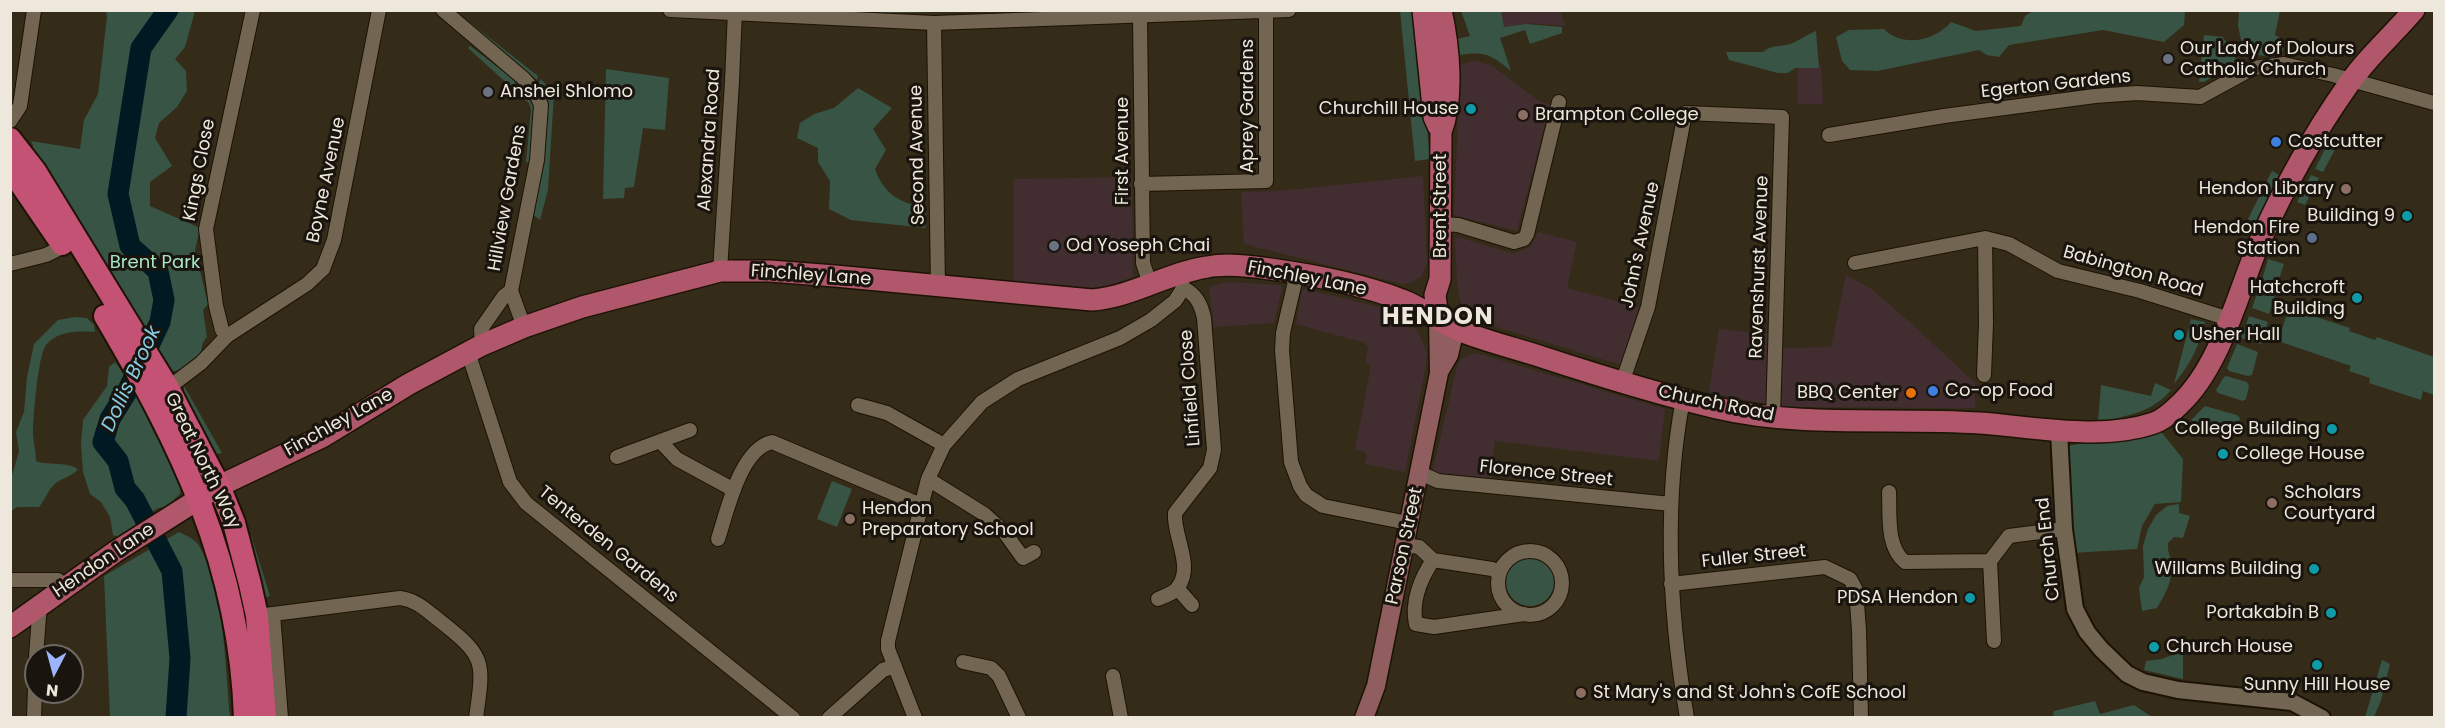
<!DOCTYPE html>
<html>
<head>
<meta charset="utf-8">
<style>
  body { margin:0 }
  #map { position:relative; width:2445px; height:728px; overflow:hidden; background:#352b19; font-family:Poppins,sans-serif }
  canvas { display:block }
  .frame { position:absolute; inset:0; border:12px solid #eee7dc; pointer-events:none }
  .north { position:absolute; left:24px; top:644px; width:60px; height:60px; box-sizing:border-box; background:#19140d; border:2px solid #6e6860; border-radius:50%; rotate:186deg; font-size:16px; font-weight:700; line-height:24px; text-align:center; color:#eee7dc }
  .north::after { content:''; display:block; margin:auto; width:21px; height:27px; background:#9bb4fd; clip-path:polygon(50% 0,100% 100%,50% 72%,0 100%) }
</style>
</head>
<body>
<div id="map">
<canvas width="2445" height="728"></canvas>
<div class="frame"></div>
<div class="north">N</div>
</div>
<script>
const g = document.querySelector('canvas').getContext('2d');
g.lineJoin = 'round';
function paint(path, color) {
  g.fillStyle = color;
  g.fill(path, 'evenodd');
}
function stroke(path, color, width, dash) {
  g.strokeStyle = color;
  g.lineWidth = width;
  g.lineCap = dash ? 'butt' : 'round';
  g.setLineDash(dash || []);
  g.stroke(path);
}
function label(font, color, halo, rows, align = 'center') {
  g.font = font + ' Poppins,sans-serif';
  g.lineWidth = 6;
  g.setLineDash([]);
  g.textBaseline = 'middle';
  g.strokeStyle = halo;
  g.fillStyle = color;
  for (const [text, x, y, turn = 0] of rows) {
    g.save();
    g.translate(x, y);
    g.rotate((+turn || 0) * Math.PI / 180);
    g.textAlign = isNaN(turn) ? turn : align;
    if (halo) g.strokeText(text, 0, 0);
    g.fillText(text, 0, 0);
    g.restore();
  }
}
paint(new Path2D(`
  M1463 11H1560L1566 26 1528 23 1473 35Z
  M1474 61 1491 65 1539 101 1550 105 1517 231 1454 215 1460 65Z
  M1798 64 1821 65 1823 104H1797Z
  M1423 176 1427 262 1422 276 1411 283 1403 284 1244 244 1241 192 1279 191Z
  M1132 177 1133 277 1108 286 1093 288 1013 285V179Z
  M1538 232 1577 242 1567 288 1639 307 1621 365 1484 323 1468 312 1461 303 1457 284 1455 239 1458 237 1514 254 1530 247Z
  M1846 275 1870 288 1910 322 1975 383V408L1779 407 1709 392 1719 329 1775 335V348L1831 347Z
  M1225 282 1280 285 1282 287 1274 323 1214 327 1209 287Z
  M1305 289 1391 310 1406 319 1418 332 1427 353 1426 365 1405 472 1365 464 1367 455 1364 451 1355 450 1371 365 1365 363 1368 348 1365 343 1296 324 1302 291Z
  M1476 353 1665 409 1659 461 1495 441 1491 479 1432 473 1457 367 1461 359Z`), '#422e31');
paint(new Path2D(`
  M106 11H195L185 47 175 59 186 71 187 91 177 107 159 123 155 138 172 166 150 182V206L200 228 195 250 208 304 203 310 207 337C202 342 203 344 201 351 197 365 182 370 168 372L33 156V145L31 141 80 149 84 120 98 94 107 17Z
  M876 11H993L878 13Z
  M1400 11H1415L1430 159 1415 161Z
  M1461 11H1501L1504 27 1526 24 1562 27V33L1530 44 1525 30 1500 38 1511 71C1491 55 1486 51 1460 55L1457 39 1470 36Z
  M2033 11H2185L2184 25 2164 42 2103 30 2009 45 1999 57 1987 55 1979 50 1877 71 1850 70 1842 61 1836 37 1849 30 1884 29C1902 48 1935 41 1951 22L1976 31 2021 26 2025 16Z
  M2239 11H2280L2275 35 2283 40V51L2272 57 2258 55 2241 40 2238 26Z
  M459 17H463L538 76 537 80Z
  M1816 31 1819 68H1795L1788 73H1778L1729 60 1726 52H1763C1773 43 1784 48 1795 42 1803 38 1808 34 1816 31Z
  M2204 35 2223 37 2237 61 2204 82H2199Z
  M470 46 516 81 512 88 468 48Z
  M606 69 669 78 665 130 643 128 634 187 625 188 624 198 603 199Z
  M541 79 554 94 548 190 540 220 533 215 543 160 548 107 547 99 538 84Z
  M858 88 892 108 873 129 886 150 875 169C884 195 901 203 926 208L925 228 851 220 829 209 830 181 818 162V148L797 138 800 123 814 114 834 108Z
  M527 93 535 111 529 163 526 162 531 110 529 103 522 97Z
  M2330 139 2338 144 2323 172 2315 169Z
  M2272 171 2281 176 2257 224 2248 219Z
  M2311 175 2319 178 2305 205 2297 202Z
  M2268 259 2284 264 2276 288 2261 283Z
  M2259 288 2276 293 2269 314 2252 308Z
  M2289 308 2350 328 2349 331 2375 340 2377 337 2434 357V395L2423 391 2421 400 2369 383 2370 378 2349 371 2351 366 2278 341Z
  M2249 316 2268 322 2261 344 2241 338Z
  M75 317 87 318 94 325 95 332C79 331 57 331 46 345 38 355 33 418 33 433 33 442 36 451 36 461 49 466 65 461 78 469 71 478 59 478 53 486 47 492 45 500 39 507H17L11 511V479L19 451 16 432 24 412 27 377 34 344 58 320Z
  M2191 319 2205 322C2198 349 2191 363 2174 384Z
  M2237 344 2258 352 2252 375 2248 376 2229 371 2227 368Z
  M115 362 136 391 182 482 180 494 166 507 158 508 138 521 128 534 118 537 113 535 110 517 101 502 90 494 83 472 81 444 83 420 107 386 109 367Z
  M2226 376 2247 382 2249 386 2246 399 2243 401 2218 393 2216 390 2224 377Z
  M2155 383 2171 390C2152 413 2126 416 2098 422L2101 385 2151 396Z
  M184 386 222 453 217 454 183 398Z
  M2205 406 2237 415 2240 418 2236 433 2233 434 2194 422 2191 420Z
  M2159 429 2183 459 2181 502 2155 504 2142 526 2137 549 2073 553 2067 446Z
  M832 481 852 489 837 527 817 519Z
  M2179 504V513L2190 516 2183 538 2174 537 2168 543C2167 554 2172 558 2172 566 2172 582 2165 595 2157 608L2142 611 2139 588 2144 577 2143 546 2148 529 2156 515 2167 506Z
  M179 532C185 535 194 539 198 544 225 585 225 669 230 717H110L104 576Z
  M248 535H251L270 596 263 598Z
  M1506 582a24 24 0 1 1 48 0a24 24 0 1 1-48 0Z
  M2183 651V679L2144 670 2146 661 2162 659Z
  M2382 660 2390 664 2381 700 2374 717H2365Z
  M2095 701 2100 714 2134 705 2152 717H2053L2054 711Z`), '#375445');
stroke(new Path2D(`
  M168 10 141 48 118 194 130 246 158 271 164 300 160 322 128 390 110 419 103 442 118 461 125 488 135 500 172 571 180 658 176 718`), '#001a23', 21);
const minor = new Path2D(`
  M443 10 523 78 535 91 541 105 537 160 511 291 504 296 481 329 482 345
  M670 10 934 23 1289 10
  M1140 17 1143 263 1150 284
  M934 23 938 287
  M10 121 20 106 34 10
  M1829 135 1944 116 2095 96 2137 93 2200 97 2253 68 2284 64 2333 75 2434 103
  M1141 184 1266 181V13
  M1441 224 1458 225 1514 242 1524 239 1527 234 1559 102
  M1855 263 1985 238 2009 244 2058 271 2140 291 2229 319
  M10 264 46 255 64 246
  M720 271 732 82 735 10
  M1297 273 1283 333 1282 350 1291 462 1300 486 1306 495 1323 506 1408 523
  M511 291 524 327
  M227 336 222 330 216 306 206 229 253 10
  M468 352 510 482 526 503 793 718
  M1984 375 1986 323 1985 238
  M1622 383 1648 307 1685 113 1782 117 1773 418
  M168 388 201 363 227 336 307 284 323 269 334 240 379 10
  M1683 399C1663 505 1669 612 1687 718
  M858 405 887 413 944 445
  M660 441 677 459 734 490
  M617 457 690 430
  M1420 473 1438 481 1671 504
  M928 479 984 514 1005 533 1023 558 1034 552
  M1889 492C1890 515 1886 547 1905 562L1990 561
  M718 539C727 512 740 449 772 442L921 505
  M1404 545 1419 547 1433 560C1421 578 1411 602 1416 624L1434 627 1524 614
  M1498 583a32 32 0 1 1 64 0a32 32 0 1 1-64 0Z
  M1433 560 1492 569 1499 573
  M1990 561 2009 536 2064 529
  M1990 561 1994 641
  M10 580H58L63 589
  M1671 584 1825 567 1850 579 1856 590 1859 630 1861 718
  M1178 589 1192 605
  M1158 599C1164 596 1175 593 1178 587 1194 566 1173 536 1175 513L1210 468 1214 450 1204 318C1201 304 1196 294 1183 288
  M273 614 281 718
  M257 616 400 598C417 600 427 611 440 621 486 657 484 661 476 718
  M36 656 40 604
  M963 662 991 668 999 676 1019 718
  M1113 676 1121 718
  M34 718 36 657
  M829 718 883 670 895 666
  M915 718 888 649V641L928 479 944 445 982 402 1018 379 1120 338 1151 320 1175 301 1179 295 1183 288 1181 273`);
const tertiary = new Path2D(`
  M2059 431 2064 529 2075 609 2087 632 2101 649 2127 674 2143 682 2178 690 2292 702 2322 718`);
const secondary = new Path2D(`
  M1439 372 1449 355 1455 329
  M1364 718 1376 686 1439 373 1438 318`);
const primary = new Path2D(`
  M1423 10 1434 117 1438 126
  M1438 318 1435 295 1440 279 1441 132C1454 98 1449 46 1441 10
  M10 627 115 552 219 486 322 437 409 384 482 345 524 327 582 307 720 271H770L835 276 1092 300C1132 297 1167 273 1207 267 1227 263 1250 266 1270 269 1314 275 1361 284 1402 300 1422 307 1438 322 1458 330 1485 341 1514 348 1542 357 1600 376 1658 394 1717 408 1803 428 1893 417 1980 423 2034 427 2101 441 2154 423 2163 420 2173 411 2180 404 2222 364 2237 293 2260 241 2284 188 2313 135 2346 88 2364 60 2392 36 2414 10`);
const trunk = new Path2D(`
  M10 139 35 171 168 388 219 486 234 523 250 584 257 616 265 718
  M10 168 62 244
  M105 316C181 445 240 564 245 718`);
stroke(minor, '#1d1304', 16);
stroke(tertiary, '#1d1304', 20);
stroke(secondary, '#1d1304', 21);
stroke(primary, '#1d1304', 24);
stroke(trunk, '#1d1304', 26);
stroke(minor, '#726552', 14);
stroke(tertiary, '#726552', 16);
stroke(secondary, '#915e5f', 18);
stroke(primary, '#b0576b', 21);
stroke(trunk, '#c45274', 22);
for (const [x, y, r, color] of [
  [2168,59,6,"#6b7280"],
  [488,92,6,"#6b7280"],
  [1471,109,6,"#0f9aa8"],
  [1523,115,6,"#8d6e63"],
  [2276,142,6,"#3f7fe0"],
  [2346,189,6,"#8d6e63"],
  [2407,216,6,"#0f9aa8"],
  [2312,238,6,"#5c6f8a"],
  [1054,246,6,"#6b7280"],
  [2357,298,6,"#0f9aa8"],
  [2179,335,6,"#0f9aa8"],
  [1933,391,6,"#3f7fe0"],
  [1911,393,6,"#e8710a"],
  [2332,429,6,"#0f9aa8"],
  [2223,454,6,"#0f9aa8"],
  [2272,503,6,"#8d6e63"],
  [850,519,6,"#8d6e63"],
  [2314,569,6,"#0f9aa8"],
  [1970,598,6,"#0f9aa8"],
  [2331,613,6,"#0f9aa8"],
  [2154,647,6,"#0f9aa8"],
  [2317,665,6,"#0f9aa8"],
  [1581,693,6,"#8d6e63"]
]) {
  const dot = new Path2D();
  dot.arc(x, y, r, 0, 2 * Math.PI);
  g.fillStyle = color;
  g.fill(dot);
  stroke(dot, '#19140d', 2);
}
label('18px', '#eee7dc', '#19140d', [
  ["Our Lady of Dolours",2180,49],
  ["Catholic Church",2180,70],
  ["Anshei Shlomo",500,92],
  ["Churchill House",1459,109,"right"],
  ["Brampton College",1535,115],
  ["Costcutter",2288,142],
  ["Hendon Library",2334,189,"right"],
  ["Building 9",2395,216,"right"],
  ["Hendon Fire",2300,228,"right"],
  ["Station",2300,249,"right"],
  ["Od Yoseph Chai",1066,246],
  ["Hatchcroft",2345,288,"right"],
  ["Building",2345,309,"right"],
  ["Usher Hall",2191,335],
  ["Co-op Food",1945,391],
  ["BBQ Center",1899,393,"right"],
  ["College Building",2320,429,"right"],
  ["College House",2235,454],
  ["Scholars",2284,493],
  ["Courtyard",2284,514],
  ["Hendon",862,509],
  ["Preparatory School",862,530],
  ["Willams Building",2302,569,"right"],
  ["PDSA Hendon",1958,598,"right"],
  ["Portakabin B",2319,613,"right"],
  ["Church House",2166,647],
  ["Sunny Hill House",2317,685,"center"],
  ["St Mary's and St John's CofE School",1593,693]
], 'left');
label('18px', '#eee7dc', '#19140d', [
  ["Egerton Gardens",2056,85,-6],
  ["Aprey Gardens",1248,106,-90],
  ["Alexandra Road",710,140,-86],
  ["First Avenue",1123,151,-90],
  ["Second Avenue",918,155,-91],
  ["Kings Close",200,170,-79],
  ["Boyne Avenue",327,180,-78],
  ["Hillview Gardens",508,198,-80],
  ["Brent Street",1441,206,-90],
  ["John's Avenue",1641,245,-78],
  ["Ravenshurst Avenue",1760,267,-88],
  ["Babington Road",2133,272,16],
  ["Finchley Lane",811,276,4],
  ["Finchley Lane",1307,279,11],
  ["Linfield Close",1191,388,-94],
  ["Church Road",1716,404,12],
  ["Finchley Lane",339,423,-29],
  ["Great North Way",202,461,64],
  ["Florence Street",1546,474,6],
  ["Tenterden Gardens",608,545,39],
  ["Parson Street",1405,546,-78],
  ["Church End",2049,549,-96],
  ["Fuller Street",1754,557,-6],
  ["Hendon Lane",104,561,-34]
]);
label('18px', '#a8e6c6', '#19140d', [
  ["Brent Park",155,263]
]);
label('italic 20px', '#88cce5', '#19140d', [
  ["Dollis Brook",132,379,-65]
]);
g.letterSpacing = '1.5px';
label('bold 24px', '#eee7dc', '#19140d', [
  ["HENDON",1438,318]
]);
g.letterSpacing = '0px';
</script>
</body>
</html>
